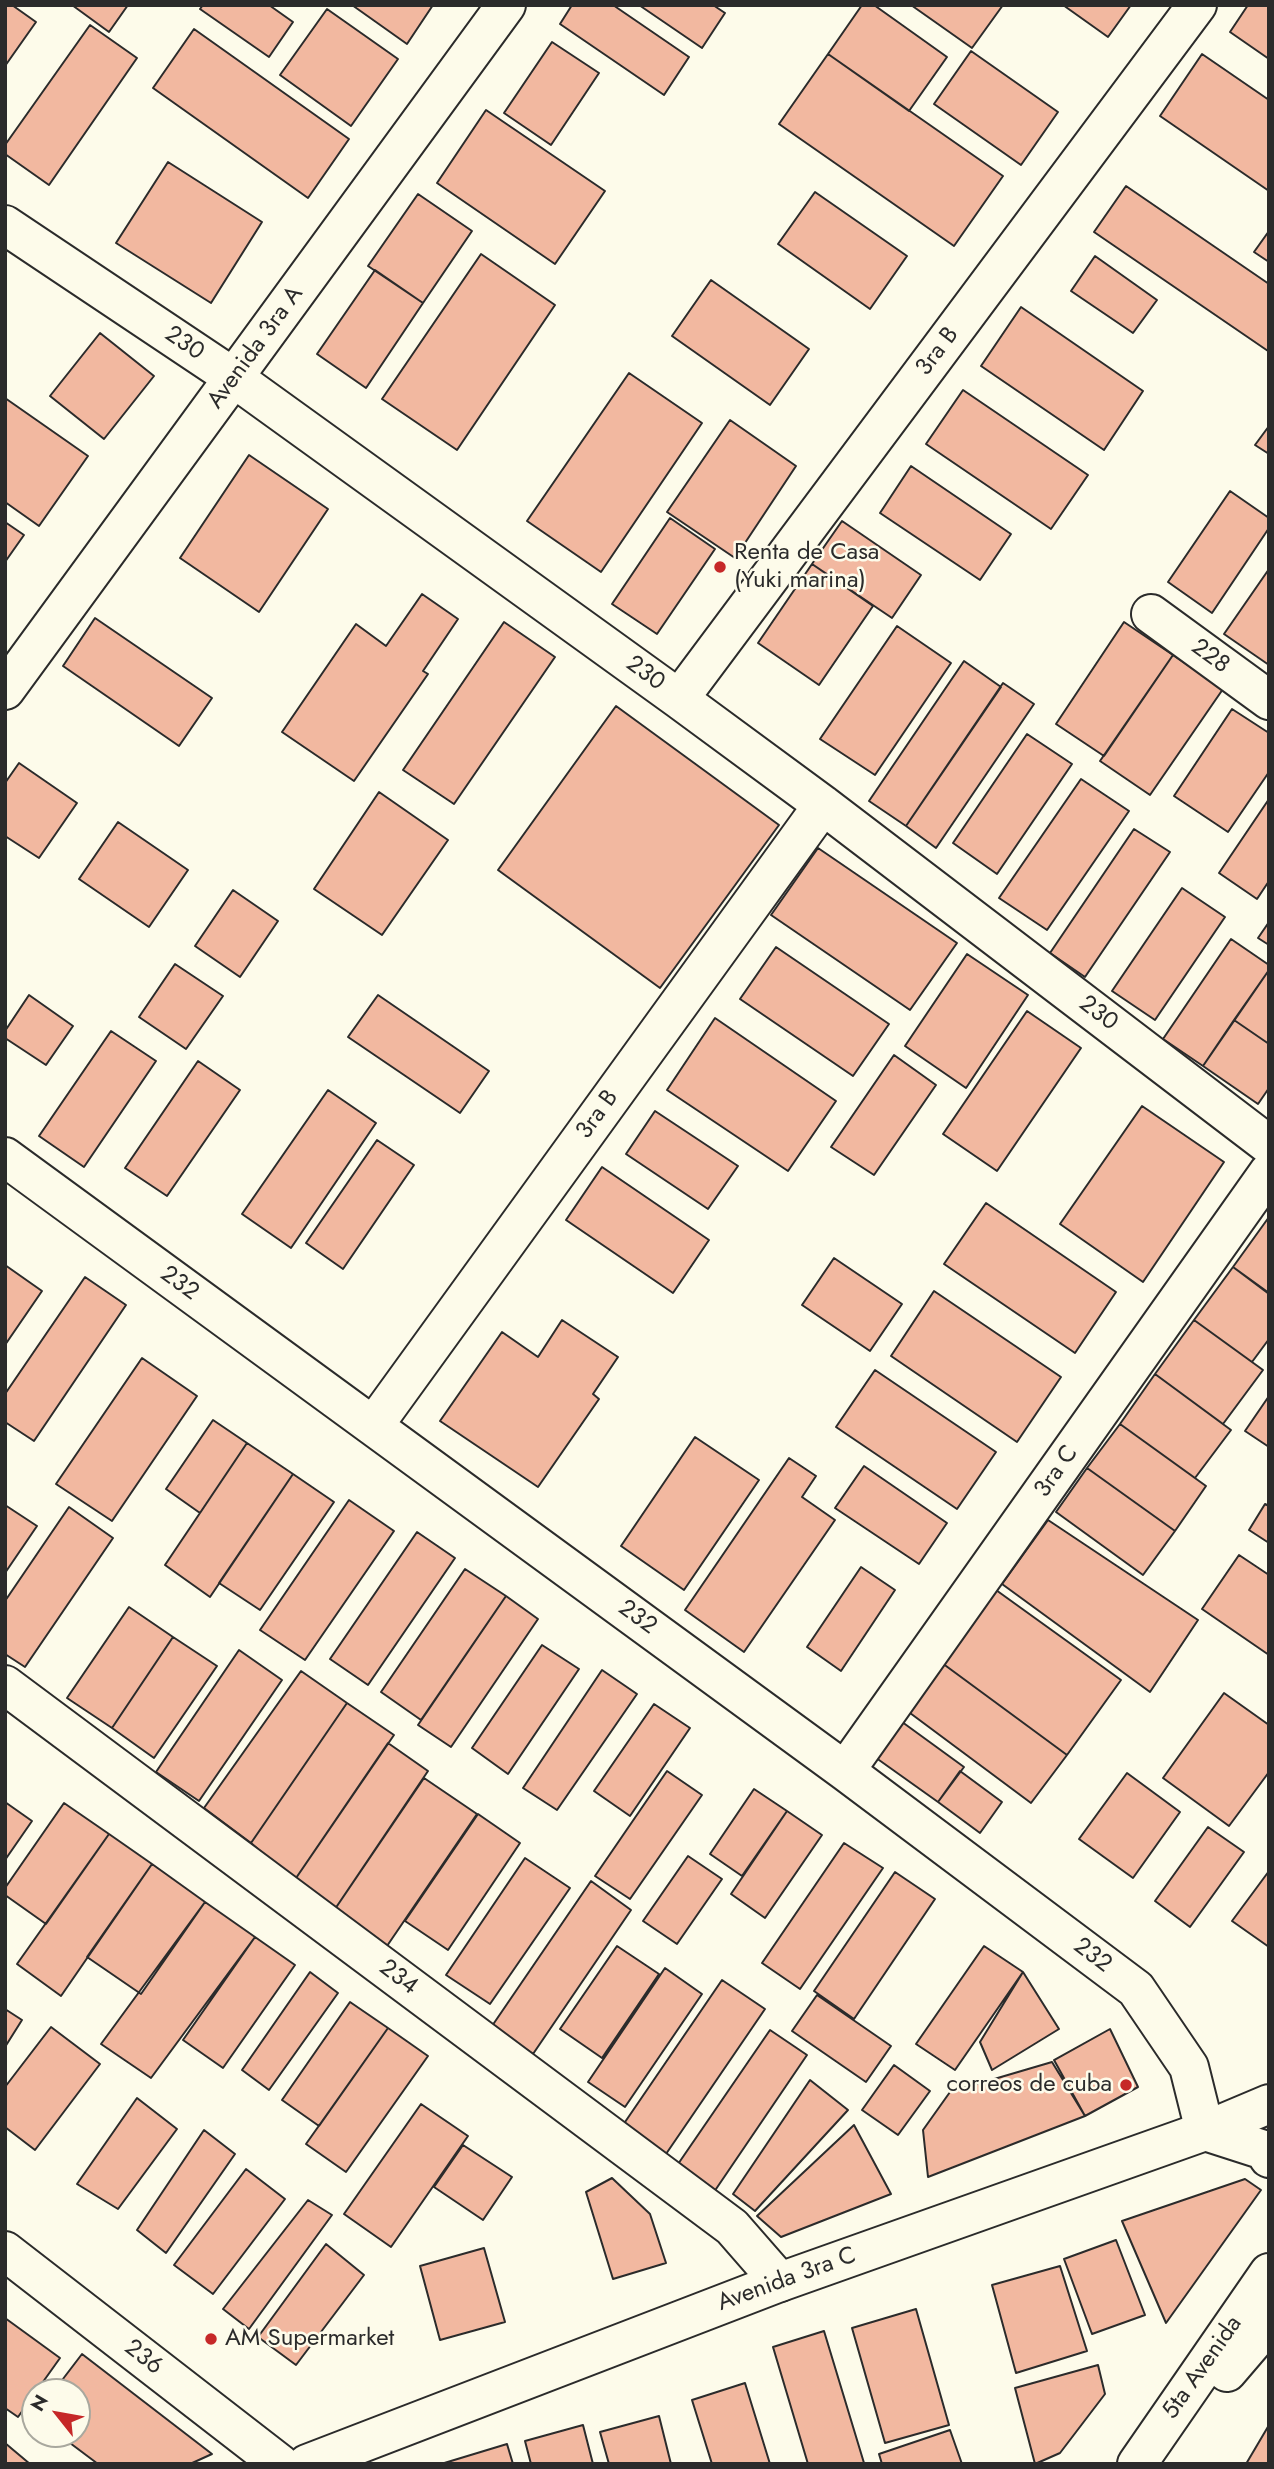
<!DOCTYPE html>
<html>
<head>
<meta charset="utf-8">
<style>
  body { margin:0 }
  #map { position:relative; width:1274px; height:2469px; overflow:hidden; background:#fdfbea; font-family:Jost,sans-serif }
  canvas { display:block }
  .frame { position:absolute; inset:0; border:7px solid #2b2b2b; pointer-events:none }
  .north { position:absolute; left:21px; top:2378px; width:70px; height:70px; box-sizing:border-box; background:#fdfbea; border:2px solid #a9a89e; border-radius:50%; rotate:301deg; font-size:19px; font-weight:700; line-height:28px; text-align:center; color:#2b2b2b }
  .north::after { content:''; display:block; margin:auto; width:24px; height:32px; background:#c62828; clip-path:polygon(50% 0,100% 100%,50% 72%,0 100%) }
</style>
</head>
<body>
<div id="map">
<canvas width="1274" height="2469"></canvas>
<div class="frame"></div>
<div class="north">N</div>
</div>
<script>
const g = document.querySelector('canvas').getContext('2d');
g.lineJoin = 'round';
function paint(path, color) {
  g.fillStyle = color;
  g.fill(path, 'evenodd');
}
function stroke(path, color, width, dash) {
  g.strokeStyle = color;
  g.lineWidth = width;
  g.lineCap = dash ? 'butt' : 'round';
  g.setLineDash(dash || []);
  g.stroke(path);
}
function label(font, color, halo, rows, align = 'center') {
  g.font = font + ' Jost,sans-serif';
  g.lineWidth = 5;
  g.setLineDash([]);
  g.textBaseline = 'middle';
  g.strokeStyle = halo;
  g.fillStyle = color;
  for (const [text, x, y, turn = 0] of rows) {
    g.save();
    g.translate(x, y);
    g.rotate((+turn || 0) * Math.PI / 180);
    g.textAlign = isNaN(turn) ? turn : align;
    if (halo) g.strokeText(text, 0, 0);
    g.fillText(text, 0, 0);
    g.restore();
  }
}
const building = new Path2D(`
  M5 5H12L36 22 5 66Z
  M72 5H128L109 32Z
  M203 5H269L293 22 269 57 200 9Z
  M352 5H433L407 44Z
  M572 5H613L689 57 664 95 560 24Z
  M639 5H713L725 13 702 48Z
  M862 5H874L947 57 909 111 828 54Z
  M911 5H1003L972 48Z
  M1063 5H1131L1108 37Z
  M1248 5H1269V59L1230 32Z
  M327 9 398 59 351 126 280 75Z
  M90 25 137 58 49 185 5 154V145Z
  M194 29 349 139 308 198 153 88Z
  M552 42 599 73 551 145 504 113Z
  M971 51 1058 112 1021 165 934 104Z
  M828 54 1003 176 954 246 779 124Z
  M1202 54 1269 100V191L1160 116Z
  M486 110 605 191 555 264 437 183Z
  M168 162 262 222 211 303 116 243Z
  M1126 186 1269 284 1268 351 1094 232Z
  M815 192 907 256 870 309 778 244Z
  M418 194 472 231 423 303 368 266Z
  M1269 231V262L1254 252Z
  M481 254 555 305 457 450 382 399Z
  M1095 256 1157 300 1133 333 1071 291Z
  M375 270 423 303 366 388 317 354Z
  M711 280 809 349 770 405 672 336Z
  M1021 307 1143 391 1104 450 981 366Z
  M100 333 154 376 104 439 50 396Z
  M629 373 702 423 601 572 527 521Z
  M963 390 1088 475 1051 529 926 444Z
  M5 398 88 456 39 526 5 502Z
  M730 420 796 466 735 558 667 512Z
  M1269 426V454L1255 445Z
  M249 455 328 509 259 612 180 558Z
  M911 466 1011 534 980 580 880 513Z
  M1230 491 1269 518V528L1212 613 1168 582Z
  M670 518 715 549 657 634 612 604Z
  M842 521 921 575 892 618 812 564Z
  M5 522 24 535 5 562Z
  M812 564 873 606 819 685 758 643Z
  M1269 569V665L1224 634Z
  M422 594 458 619 423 671 428 674 354 781 282 732 356 624 386 646Z
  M95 618 212 698 179 746 63 666Z
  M504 622 555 657 454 804 403 770Z
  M1124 622 1173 655 1104 756 1056 724Z
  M897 626 951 663 875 775 820 739Z
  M1173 655 1223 689 1150 795 1100 761Z
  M964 661 1001 687 906 826 869 801Z
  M1003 683 1034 704 936 848 906 826Z
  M616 706 779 825 660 988 498 870Z
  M1232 709 1269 733V772L1228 832 1174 796Z
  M1027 734 1072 764 997 874 953 843Z
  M19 763 77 803 39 858 5 836V783Z
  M1081 779 1129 811 1047 930 999 898Z
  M379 792 448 840 382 935 314 889Z
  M1269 799V881L1257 899 1219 873Z
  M118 822 188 870 149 927 79 879Z
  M1134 829 1170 852 1085 977 1050 953Z
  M818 848 957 943 910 1010 771 915Z
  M1182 888 1225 917 1155 1020 1112 991Z
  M233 890 278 921 240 977 195 946Z
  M1269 922V945L1258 938Z
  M1231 939 1269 965V970L1203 1066 1163 1039Z
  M776 947 889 1024 853 1076 740 999Z
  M967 954 1028 995 966 1088 905 1046Z
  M175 964 223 996 186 1049 139 1017Z
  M1269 970V1044L1234 1020Z
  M29 995 73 1026 46 1065 5 1038V1031Z
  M378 995 489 1071 460 1113 348 1037Z
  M1027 1011 1081 1048 997 1171 943 1134Z
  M715 1018 836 1101 788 1171 667 1090Z
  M1234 1020 1269 1044V1088L1258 1104 1203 1066Z
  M111 1031 156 1061 84 1167 39 1136Z
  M894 1055 936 1085 874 1175 831 1147Z
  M198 1061 240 1090 167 1196 125 1168Z
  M328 1090 376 1123 291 1248 242 1214Z
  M1142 1106 1224 1162 1143 1282 1060 1224Z
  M655 1111 738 1166 708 1209 626 1154Z
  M377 1140 414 1165 343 1269 306 1243Z
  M602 1167 709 1240 673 1293 566 1220Z
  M986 1203 1116 1292 1075 1353 944 1264Z
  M1269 1217V1294L1233 1267Z
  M834 1258 902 1304 870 1351 802 1305Z
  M5 1265 42 1291 5 1345Z
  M1233 1267 1269 1293V1339L1252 1362 1194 1320Z
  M85 1277 126 1305 34 1441 5 1422V1394Z
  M934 1291 1061 1377 1017 1442 891 1356Z
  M562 1320 618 1357 593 1394 599 1399 538 1487 440 1421 502 1332 538 1357Z
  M1194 1320 1263 1370 1223 1424 1155 1374Z
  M142 1358 197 1396 112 1521 56 1484Z
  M875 1370 996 1452 957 1509 836 1427Z
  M1155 1374 1231 1430 1195 1478 1120 1424Z
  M1269 1396V1447L1245 1431Z
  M213 1420 247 1443 200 1513 166 1489Z
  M1120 1424 1206 1486 1175 1531 1087 1468Z
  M695 1437 759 1480 684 1590 621 1546Z
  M247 1443 293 1474 210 1597 165 1565Z
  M789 1458 816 1476 802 1497 835 1520 744 1652 685 1610Z
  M864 1466 947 1523 919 1564 835 1508Z
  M1087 1468 1175 1531 1143 1575 1056 1512Z
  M293 1474 334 1502 260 1610 219 1583Z
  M349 1500 394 1531 305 1660 260 1630Z
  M1265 1504 1269 1506V1543L1249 1530Z
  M5 1505 37 1526 5 1573Z
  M69 1507 113 1538 25 1667 5 1654V1601Z
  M1048 1520 1198 1620 1150 1692 1002 1584Z
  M417 1532 455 1558 368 1685 330 1659Z
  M1239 1555 1269 1575V1655L1202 1609Z
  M861 1567 895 1590 841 1671 807 1647Z
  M465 1569 506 1596 421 1720 381 1692Z
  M996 1590 1121 1680 1067 1755 942 1663Z
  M506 1596 538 1619 451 1747 418 1725Z
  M129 1607 173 1637 112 1728 67 1698Z
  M173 1637 217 1666 154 1758 112 1728Z
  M542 1645 579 1669 508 1774 472 1748Z
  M239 1650 282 1680 199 1801 156 1772Z
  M942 1663 1067 1755 1031 1803 906 1710Z
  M602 1670 637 1694 557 1810 523 1788Z
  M301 1671 347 1703 251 1843 204 1808Z
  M1224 1693 1269 1725V1772L1229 1826 1163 1778Z
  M347 1703 394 1735 294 1881 251 1843Z
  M654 1704 690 1728 630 1816 594 1791Z
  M898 1719 964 1767 938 1802 872 1755Z
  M388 1743 428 1771 335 1909 294 1881Z
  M667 1771 702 1795 630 1899 595 1876Z
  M960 1771 1002 1802 980 1833 938 1802Z
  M1127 1773 1180 1812 1133 1878 1079 1839Z
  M424 1778 477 1814 387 1946 335 1909Z
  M754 1789 787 1811 742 1876 710 1854Z
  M5 1802 32 1821 5 1860Z
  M64 1803 109 1834 46 1924 5 1895V1888Z
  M787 1811 822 1835 765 1918 731 1894Z
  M478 1814 520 1843 448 1950 405 1921Z
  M1208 1827 1244 1852 1190 1927 1155 1901Z
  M109 1834 152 1864 61 1996 17 1964Z
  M844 1843 883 1868 800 1989 762 1963Z
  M688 1856 722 1879 677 1944 643 1921Z
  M525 1858 570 1888 490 2004 446 1975Z
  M152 1864 205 1902 141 1994 87 1957Z
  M1269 1871V1947L1232 1921Z
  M895 1872 935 1899 854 2019 814 1991Z
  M591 1881 631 1910 533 2054 492 2026Z
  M205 1902 255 1937 151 2078 101 2044Z
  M255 1937 295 1965 223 2068 183 2040Z
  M617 1946 659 1974 602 2058 560 2029Z
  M984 1946 1023 1972 955 2070 916 2044Z
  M665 1968 702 1994 625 2107 588 2082Z
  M310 1972 338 1993 269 2090 242 2070Z
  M1023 1972 1059 2029 992 2070 980 2042Z
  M722 1980 765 2009 666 2154 623 2125Z
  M817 1995 891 2046 866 2082 792 2031Z
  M350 2002 388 2028 319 2126 282 2100Z
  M5 2009 22 2020 5 2047Z
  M51 2027 100 2064 35 2150 5 2127V2087Z
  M388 2028 428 2056 346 2172 306 2144Z
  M1110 2029 1138 2087 1085 2116 1054 2060Z
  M770 2030 807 2055 714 2192 676 2167Z
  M1052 2062 1085 2116 928 2177 923 2130 950 2092Z
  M894 2065 930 2091 898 2135 862 2110Z
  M810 2080 848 2110 755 2211 733 2194Z
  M137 2098 177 2129 118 2209 77 2184Z
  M421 2104 468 2136 391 2247 344 2214Z
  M854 2125 891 2194 781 2237 757 2216Z
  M204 2130 235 2154 166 2253 137 2230Z
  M463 2145 512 2177 483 2220 434 2187Z
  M246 2169 285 2199 213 2294 174 2265Z
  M612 2178 650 2214 666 2263 613 2279 586 2192Z
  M1245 2179 1261 2190 1166 2323 1122 2221Z
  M308 2200 332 2215 249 2329 223 2309Z
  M1116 2240 1145 2315 1092 2334 1064 2259Z
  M326 2244 364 2275 296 2365 258 2337Z
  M484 2248 505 2322 440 2340 420 2266Z
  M1060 2266 1087 2351 1016 2373 992 2285Z
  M916 2309 949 2425 885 2443 852 2328Z
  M5 2318 60 2358 18 2417 5 2408Z
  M824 2331 864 2463 860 2464H808L773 2347Z
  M82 2354 212 2454 190 2464H98L58 2434H77V2392H53Z
  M1098 2365 1105 2394 1060 2453 1035 2464 1015 2388Z
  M745 2383 770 2464H712L692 2400Z
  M659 2416 671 2464H609L600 2432Z
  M583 2425 593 2464H531L525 2441Z
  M1269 2425V2464H1246Z
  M950 2430 962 2464H882L879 2454Z
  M5 2443 30 2464H5Z
  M507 2444 513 2464H441Z`);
paint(building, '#f2b8a0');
stroke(building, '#2b2b2b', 2);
const street = new Path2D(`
  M5 225 234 378 679 699 823 805 1269 1145
  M1151 614 1269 700
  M5 690 506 5
  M679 699 1197 5
  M5 1157 845 1771 1136 1989 1189 2067 1205 2131
  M374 1425 823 805
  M5 1685 732 2227 780 2282
  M845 1771 1269 1172
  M5 2251 280 2464`);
const secondary = new Path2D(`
  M307 2464 780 2282 1205 2131 1269 2104`);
const highway = new Path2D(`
  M1205 2131 1264 2150 1269 2158
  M1227 2372 1269 2323
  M1137 2464 1269 2273`);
stroke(street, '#2b2b2b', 42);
stroke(secondary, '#2b2b2b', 42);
stroke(highway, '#2b2b2b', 42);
stroke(street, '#fdfbea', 38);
stroke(secondary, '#fdfbea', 38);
stroke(highway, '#fdfbea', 38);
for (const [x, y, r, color] of [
  [720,567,7,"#c62828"],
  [1126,2085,7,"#c62828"],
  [211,2339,7,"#c62828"]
]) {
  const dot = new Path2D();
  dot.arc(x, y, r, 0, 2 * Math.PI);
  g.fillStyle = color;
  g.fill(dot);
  stroke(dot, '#fdfbea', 2.5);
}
label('24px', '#2b2b2b', '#fdfbea', [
  ["230",184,344,34],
  ["Avenida 3ra A",256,348,-54],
  ["3ra B",938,352,-53],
  ["228",1210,657,36],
  ["230",645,674,36],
  ["230",1098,1014,37],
  ["3ra B",598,1115,-54],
  ["232",179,1284,36],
  ["3ra C",1057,1472,-55],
  ["232",637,1618,36],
  ["232",1092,1956,37],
  ["234",398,1978,37],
  ["Avenida 3ra C",787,2280,-20],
  ["236",143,2358,38],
  ["5ta Avenida",1203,2368,-55]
]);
label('24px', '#2b2b2b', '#fdfbea', [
  ["Renta de Casa",734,553],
  ["(Yuki marina)",734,581],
  ["correos de cuba",1112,2085,"right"],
  ["AM Supermarket",225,2339]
], 'left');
</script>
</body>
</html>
